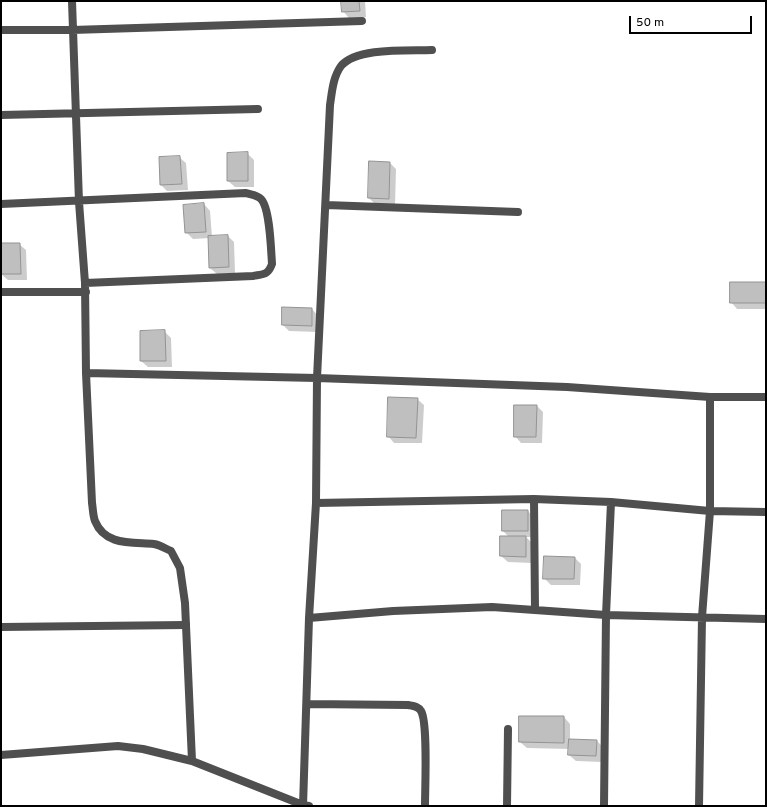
<!DOCTYPE html>
<html>
<head>
<meta charset="utf-8">
<style>
  body { margin:0 }
  #map { position:relative; width:767px; height:807px; overflow:hidden; background:#fff; font-family:Overpass,sans-serif }
  canvas { display:block }
  .frame { position:absolute; inset:0; border:2px solid #000; pointer-events:none }
  .scale { position:absolute; left:629px; top:16px; width:123px; height:18px; box-sizing:border-box; border:2px solid #000; border-top:0; padding-left:5px; font-size:12px; line-height:14px; white-space:nowrap; color:#000; -webkit-text-stroke:3px #fff; paint-order:stroke }
</style>
</head>
<body>
<div id="map">
<canvas width="767" height="807"></canvas>
<div class="frame"></div>
<div class="scale">50 m</div>
</div>
<script>
const g = document.querySelector('canvas').getContext('2d');
g.lineJoin = 'round';
function paint(path, color) {
  g.fillStyle = color;
  g.fill(path, 'evenodd');
}
function stroke(path, color, width, dash) {
  g.strokeStyle = color;
  g.lineWidth = width;
  g.lineCap = dash ? 'butt' : 'round';
  g.setLineDash(dash || []);
  g.stroke(path);
}
paint(new Path2D(`
  M342 1H365L366 17 349 18 343 11Z
  M247 153 254 160V187H235L228 181Z
  M179 157 186 163 188 190 167 191 161 185 160 158Z
  M370 162 390 163 396 169 395 205 375 204 369 198Z
  M204 204 210 211 212 237 228 236 234 242 235 273 217 274 210 268V238L193 239 186 232Z
  M1 244H19L26 250 27 280H8L1 274Z
  M766 284V309H737L731 302Z
  M312 309 318 316V332L289 331 283 325Z
  M165 332 171 338 172 367H148L141 361Z
  M417 399 424 405 422 443H394L388 436Z
  M537 406 543 412 542 443H521L515 436Z
  M528 511 534 518V537H526L532 543V563L508 562 501 556 509 537 503 531Z
  M575 558 581 564 580 585H551L544 578Z
  M564 717 570 724V740L597 741 603 747 602 762 576 761 569 755 570 749 527 748 520 742Z`), '#0003');
const building = new Path2D(`
  M341 1H359L360 11 342 12Z
  M248 152V181H227V153Z
  M180 156 182 184 160 185 159 157Z
  M369 161 390 162 389 199 368 198Z
  M204 203 206 232 185 233 183 205Z
  M228 235 229 267 209 268 208 236Z
  M1 243H20L21 274H1Z
  M730 282H766V303H730Z
  M282 307 312 308V326L282 325Z
  M165 330 166 361H140V331Z
  M388 397 418 398 416 438 387 437Z
  M514 405H537L536 437H514Z
  M502 510H528V531H502Z
  M500 536H526V557L500 556Z
  M544 556 575 557 574 579H543Z
  M519 716H564V743L519 742Z
  M569 739 597 740 596 756 568 755Z`);
paint(building, '#bfbfbf');
stroke(building, '#939393', 1);
stroke(new Path2D(`
  M1 627 186 625`), '#4f4f4f', 8);
stroke(new Path2D(`
  M72 1 79 202 85 283 86 373 92 503C93 509 93 516 95 521 105 546 132 542 154 544 160 545 166 549 171 551L180 568 185 603 192 761
  M1 30H72L362 21
  M1 115 258 109
  M1 204 246 193C252 195 257 195 261 199 270 208 271 250 272 264 268 275 264 274 253 276L85 283
  M326 205 518 212
  M1 292H86
  M86 373 317 378 330 105C332 92 333 77 341 66 357 47 409 51 432 50
  M534 499 535 610
  M316 503 534 499 611 502 710 511V397
  M309 618 393 611 492 607 606 615 611 502
  M307 704 408 705C413 706 418 706 421 711 428 722 425 789 425 806
  M1 755 118 746 143 749 192 761 303 805 309 806
  M303 806 309 618 316 503 317 378 567 387 710 397H766
  M507 806 508 729
  M604 806 606 615 766 619
  M699 806 702 617 710 511 766 512`), '#4f4f4f', 8);
</script>
</body>
</html>
